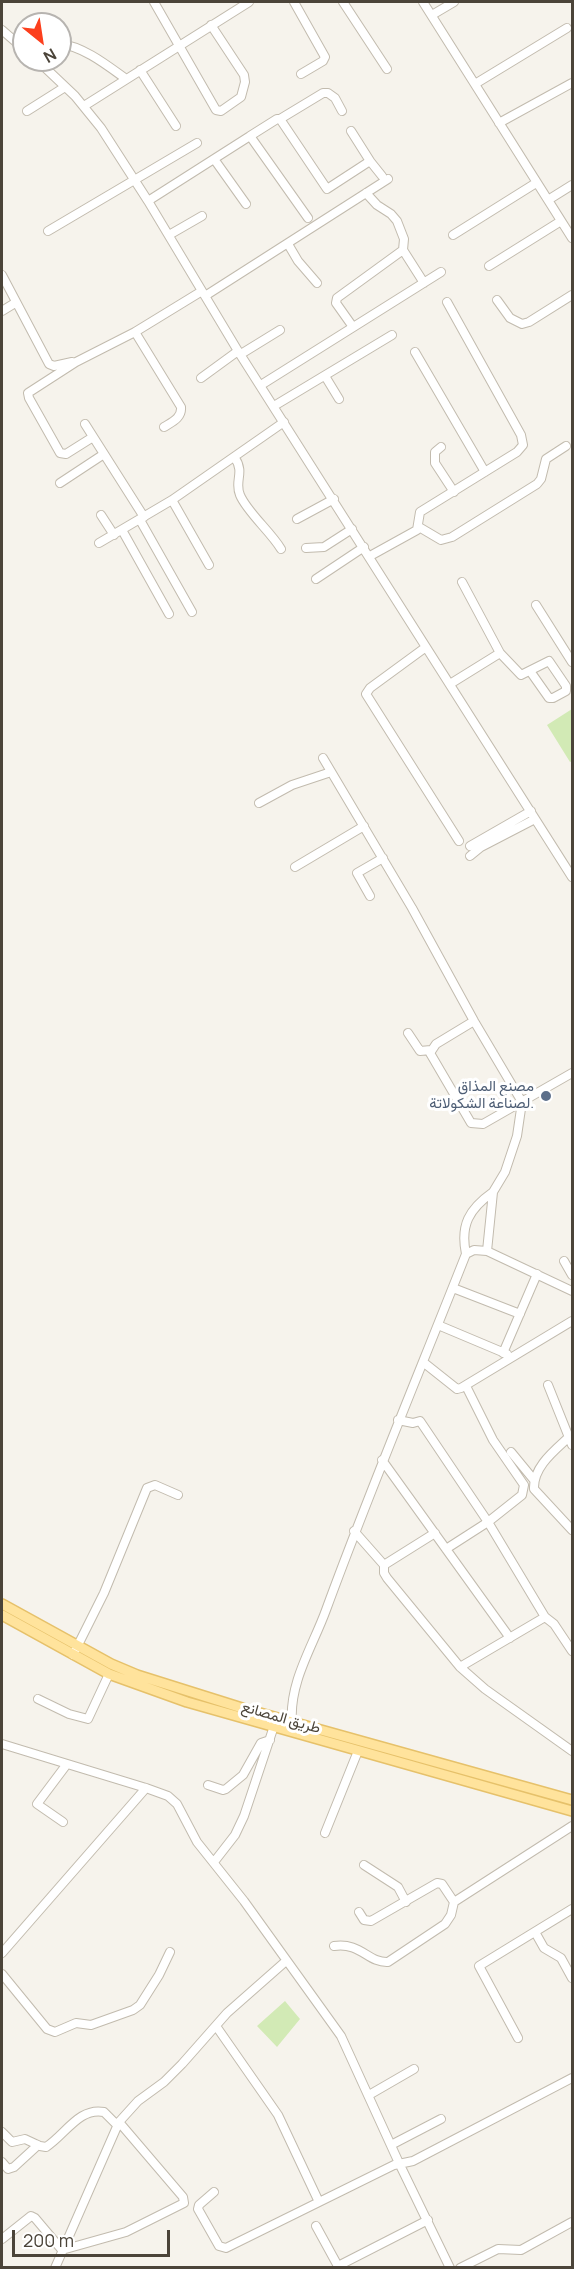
<!DOCTYPE html>
<html>
<head>
<meta charset="utf-8">
<style>
  body { margin:0 }
  #map { position:relative; width:574px; height:2269px; overflow:hidden; background:#f6f3ec; font-family:Manrope,sans-serif }
  canvas { display:block }
  .frame { position:absolute; inset:0; border:3px solid #4b4439; pointer-events:none }
  .north { position:absolute; left:12px; top:12px; width:60px; height:60px; box-sizing:border-box; background:#fff; border:2px solid #b7b4b0; border-radius:50%; rotate:150deg; font-size:16px; font-weight:700; line-height:24px; text-align:center; color:#4b4439 }
  .north::after { content:''; display:block; margin:auto; width:21px; height:27px; background:#fc3f1d; clip-path:polygon(50% 0,100% 100%,50% 72%,0 100%) }
  .scale { position:absolute; left:12px; top:2230px; width:158px; height:27px; box-sizing:border-box; border:3px solid #4b4439; border-top:0; padding-left:8px; font-size:18px; line-height:21px; white-space:nowrap; color:#4b4439; -webkit-text-stroke:4px #fff; paint-order:stroke }
</style>
</head>
<body>
<div id="map">
<canvas width="574" height="2269"></canvas>
<div class="frame"></div>
<div class="north">N</div>
<div class="scale">200 m</div>
</div>
<script>
const g = document.querySelector('canvas').getContext('2d');
g.lineJoin = 'round';
function paint(path, color) {
  g.fillStyle = color;
  g.fill(path, 'evenodd');
}
function stroke(path, color, width, dash) {
  g.strokeStyle = color;
  g.lineWidth = width;
  g.lineCap = dash ? 'butt' : 'round';
  g.setLineDash(dash || []);
  g.stroke(path);
}
function label(font, color, halo, rows, align = 'center') {
  g.font = font + ' Manrope,Vazirmatn,sans-serif';
  g.lineWidth = 6;
  g.setLineDash([]);
  g.textBaseline = 'middle';
  g.strokeStyle = halo;
  g.fillStyle = color;
  for (const [text, x, y, turn = 0] of rows) {
    g.save();
    g.translate(x, y);
    g.rotate((+turn || 0) * Math.PI / 180);
    g.textAlign = isNaN(turn) ? turn : align;
    if (halo) g.strokeText(text, 0, 0);
    g.fillText(text, 0, 0);
    g.restore();
  }
}
paint(new Path2D(`
  M572 709V761L570 762 547 725Z
  M285 2001 300 2019 277 2047 257 2026Z`), '#d2eab5');
const minor = new Path2D(`
  M154 2 216 110 221 111 241 97 245 82 244 75 211 25
  M294 2 325 57 323 61 301 74
  M343 2 387 69
  M423 2 572 238
  M432 15 454 2
  M2 30 24 49
  M60 44C83 46 108 66 126 79
  M37 60 75 96 101 128 148 201 238 351 572 877
  M140 70 176 126
  M475 84 567 28
  M84 106 249 2
  M27 111 65 87
  M280 119 323 93H328L335 98 342 111
  M499 123 572 83
  M250 136 277 119H280L327 189 370 161 351 131
  M214 159 246 204
  M370 161 382 176
  M366 193 377 205 391 214 397 221 404 239 403 250 424 283
  M548 200 572 185
  M148 201 250 136 308 218
  M48 231 197 143
  M169 235 202 216
  M453 235 536 183
  M288 244 298 261 317 283
  M489 266 561 221
  M2 275 49 364 54 366 72 362
  M205 296 388 179
  M497 300 510 318 522 324 529 322 572 295
  M2 311 15 303
  M353 327 336 303 337 298 403 250
  M135 332 181 407C182 418 172 422 164 427
  M415 352 485 472
  M241 354 280 330
  M325 376 339 399
  M201 378 238 351
  M261 385 441 272
  M274 406 392 335
  M85 424 144 517
  M93 437 66 454 60 453 29 398 28 393 76 362 135 332 202 291
  M441 447 435 452V463L454 492
  M235 458C245 473 234 481 240 495 247 512 271 532 281 549
  M60 483 104 454
  M172 500 209 565
  M101 515 114 535
  M297 519 334 499
  M140 520 192 612
  M419 527 441 540 452 537 537 484 541 479 546 459 566 446
  M122 530 169 614
  M99 543 172 500 284 422
  M306 548 324 547 352 529
  M370 556 417 530 420 512 517 452 523 445 521 435 447 302
  M316 579 364 547
  M462 582 500 653
  M536 605 572 662
  M426 647 370 688 366 694 459 841
  M450 684 500 653 521 675 549 661 566 686V691L553 698H549L530 671
  M323 758 412 908 474 1021 522 1102 517 1136 505 1172 493 1192 487 1251
  M259 803 292 785 331 772
  M470 846 531 811
  M470 856 481 847 535 819
  M295 867 364 826
  M370 896 357 873 383 858
  M474 1021 436 1044 430 1053 471 1123 483 1124 572 1073
  M408 1033 420 1051 431 1050
  M466 1254C460 1225 469 1209 493 1192
  M564 1261 572 1275
  M453 1288 520 1314
  M438 1325 507 1354
  M503 1353 537 1274
  M423 1362 457 1389 461 1388 572 1321
  M548 1385 572 1445
  M398 1420 413 1423 420 1421 488 1522 545 1617 554 1624 572 1651
  M569 1437C554 1451 533 1467 534 1489L572 1530
  M511 1452 534 1480
  M382 1460 510 1638
  M354 1531 384 1565V1573L387 1578 460 1667 485 1689 572 1751
  M446 1549 488 1522 522 1495 524 1485 493 1440 466 1386
  M384 1565 435 1533
  M73 1655 104 1593 147 1488 155 1485 178 1495
  M460 1667 545 1617
  M38 1699 69 1714 88 1719 109 1674
  M292 1722C289 1682 313 1646 326 1610 370 1490 419 1373 466 1254L474 1250 487 1251 572 1291
  M2 1744 146 1788 168 1796 177 1804 197 1842 244 1901 341 2036 399 2163 450 2268
  M208 1785 223 1790 226 1789 243 1775 261 1743 270 1740
  M63 1822 37 1804 67 1764
  M325 1833 358 1751
  M214 1862 235 1835 244 1816 274 1726
  M364 1865 398 1887 406 1902
  M454 1902 572 1826
  M535 1932 544 1948 561 1958 572 1978
  M334 1946C361 1942 368 1963 388 1962L445 1924 451 1915 454 1902 442 1884 437 1883 371 1921 364 1920 359 1912
  M2 1953 146 1788
  M2 1974 47 2029 55 2032 76 2023 91 2025 133 2010 140 2005 159 1975 170 1952
  M216 2026 278 2115 319 2202
  M518 2038 479 1966 572 1909
  M369 2095 414 2069
  M2 2132 12 2142 25 2139 40 2146 46 2147C65 2135 79 2107 104 2112L117 2125
  M391 2145 441 2119
  M2 2162 8 2169 14 2167 38 2145
  M214 2192 199 2205 198 2209 219 2246 226 2248 394 2165 413 2161 572 2078
  M316 2226 339 2268
  M2 2239 31 2216 35 2218 62 2250 126 2232 184 2203 183 2197 119 2122
  M338 2266 428 2220
  M55 2268 119 2122 138 2101 164 2082 182 2064 227 2013 286 1961
  M460 2268 498 2249 521 2250 572 2222`);
const major = new Path2D(`
  M2 1604 111 1664 137 1675 242 1708 572 1800
  M2 1615 109 1674 187 1702 572 1811`);
stroke(minor, '#c2bbae', 10);
stroke(major, '#e6c16a', 12);
stroke(minor, '#fff', 8);
stroke(major, '#ffe39c', 9);
for (const [x, y, r, color] of [
  [546,1096,6,"#5c6f8a"]
]) {
  const dot = new Path2D();
  dot.arc(x, y, r, 0, 2 * Math.PI);
  g.fillStyle = color;
  g.fill(dot);
  stroke(dot, '#fff', 2);
}
label('15px', '#4e5e75', '#fff', [
  ["مصنع المذاق",534,1087],
  ["لصناعة الشكولاتة.",534,1104]
], 'right');
label('15px', '#4b4439', '#fff', [
  ["طريق المصانع",281,1718,16]
]);
</script>
</body>
</html>
